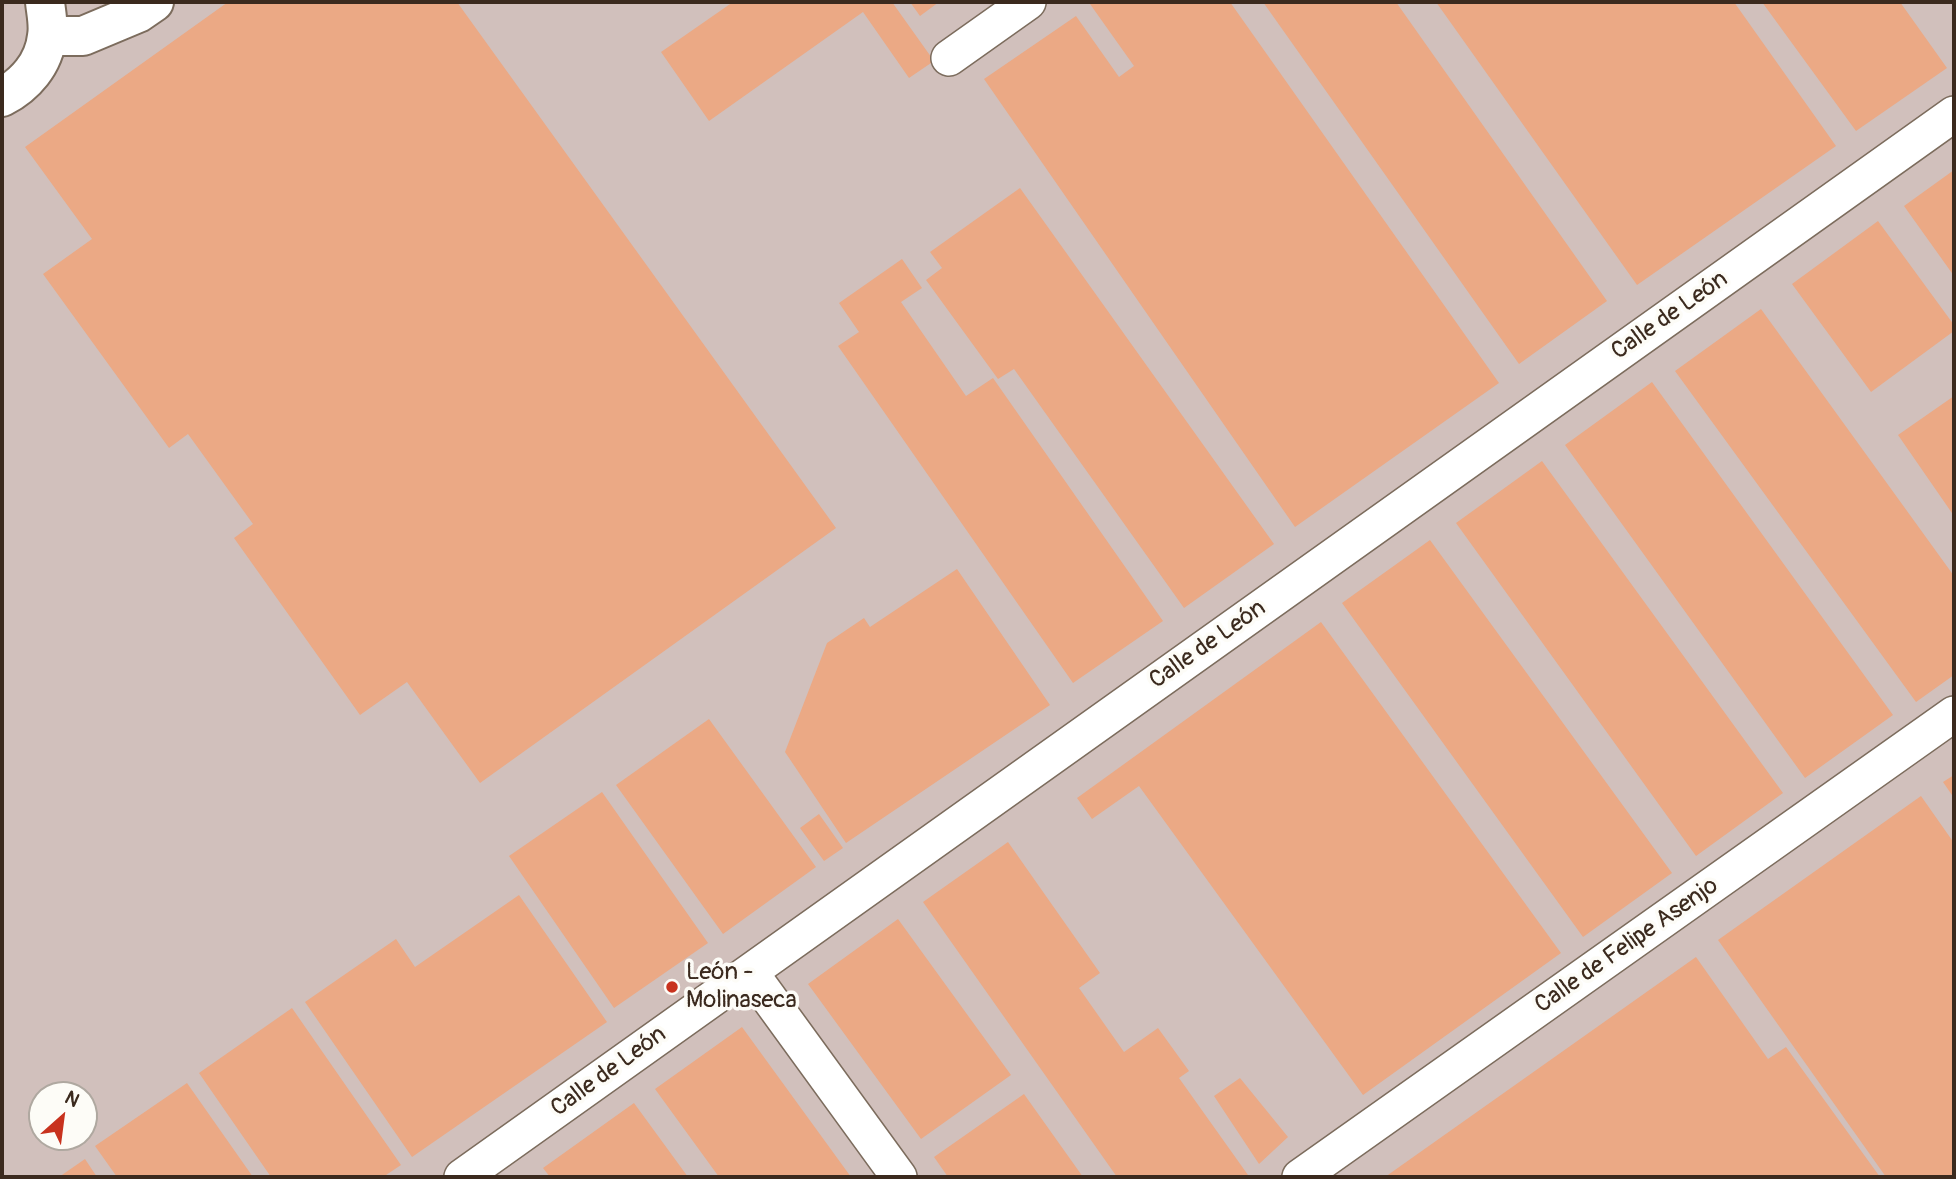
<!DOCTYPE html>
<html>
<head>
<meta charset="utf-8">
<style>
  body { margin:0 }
  #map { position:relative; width:1956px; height:1179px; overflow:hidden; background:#f6e8d2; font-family:Pangolin,sans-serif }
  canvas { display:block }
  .frame { position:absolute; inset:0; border:4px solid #3b2a1e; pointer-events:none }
  .north { position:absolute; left:28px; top:1081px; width:70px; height:70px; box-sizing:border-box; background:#fdfcf7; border:2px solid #afa8a0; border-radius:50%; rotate:28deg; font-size:19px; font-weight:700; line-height:28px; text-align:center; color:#3b2a1e }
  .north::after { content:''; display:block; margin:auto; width:24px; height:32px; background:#c8321e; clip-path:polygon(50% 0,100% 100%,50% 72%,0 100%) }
</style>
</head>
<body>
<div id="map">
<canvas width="1956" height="1179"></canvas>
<div class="frame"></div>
<div class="north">N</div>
</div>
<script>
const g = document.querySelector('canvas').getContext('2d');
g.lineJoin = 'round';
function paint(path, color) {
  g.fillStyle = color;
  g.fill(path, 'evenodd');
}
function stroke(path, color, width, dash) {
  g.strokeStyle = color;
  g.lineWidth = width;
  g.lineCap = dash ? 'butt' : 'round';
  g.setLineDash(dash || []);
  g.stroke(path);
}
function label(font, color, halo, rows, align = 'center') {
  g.font = font + ' Pangolin,sans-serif';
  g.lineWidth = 7;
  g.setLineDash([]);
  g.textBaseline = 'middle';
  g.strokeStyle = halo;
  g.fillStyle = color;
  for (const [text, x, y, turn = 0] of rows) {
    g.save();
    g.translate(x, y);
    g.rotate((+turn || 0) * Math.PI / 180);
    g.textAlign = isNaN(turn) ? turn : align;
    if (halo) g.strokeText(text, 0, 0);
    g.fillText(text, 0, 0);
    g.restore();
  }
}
paint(new Path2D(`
  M2 2H1954V1177H2ZM42 1095H84V1137H42Z`), '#d1c0bc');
paint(new Path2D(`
  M228 2H457L836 528 480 783 407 682 360 715 234 538 253 524 188 434 169 448 43 274 92 239 25 147Z
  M733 2H892L934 61 909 78 863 12 709 121 661 52Z
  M910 2H939L920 16Z
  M1093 2H1230L1499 383 1295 527 984 79 1076 16 1119 77 1134 66 1090 4Z
  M1263 2H1396L1607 301 1519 364Z
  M1436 2H1734L1836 146 1637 285Z
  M1762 2H1900L1947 68 1856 131Z
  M1954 170V276L1904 206Z
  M1020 188 1274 544 1184 608 1014 369 998 379 926 280 942 268 930 252Z
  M1878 221 1954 325V331L1871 392 1792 284Z
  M902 259 922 288 901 302 966 396 993 378 1163 621 1073 683 838 346 859 332 839 303Z
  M1761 309 1954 576V675L1916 702 1675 371Z
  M1652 382 1893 715 1805 778 1565 445Z
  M1954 396V516L1898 435Z
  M1542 461 1783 793 1696 856 1456 523Z
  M1430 540 1672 873 1583 937 1342 603Z
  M957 569 1050 705 846 843 785 752 827 643 864 618 870 627Z
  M1321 622 1561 953 1363 1095 1139 786 1092 819 1077 798Z
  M709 719 816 867 723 934 616 785Z
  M1954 775V798L1943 782Z
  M602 792 708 943 614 1008 509 856Z
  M1921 796 1954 843V1177H1886L1718 940Z
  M819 814 843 848 824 861 800 828Z
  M1008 842 1100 973 1079 988 1124 1052 1158 1028 1189 1071 1179 1078 1248 1175 1245 1177H1117L923 902Z
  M519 895 607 1022 412 1157 305 1002 396 939 415 967Z
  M898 919 1011 1075 921 1139 808 984Z
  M1696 957 1768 1059 1786 1047 1880 1177H1385Z
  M292 1008 401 1165 383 1177H271L199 1073Z
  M742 1027 851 1177H719L655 1089Z
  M1240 1078 1288 1137 1259 1164 1214 1096Z
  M187 1083 253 1177H117L95 1146Z
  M1024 1094 1083 1177H948L934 1157Z
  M634 1103 688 1177H550L543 1168Z
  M85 1159 97 1177H59Z`), '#eba985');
const street = new Path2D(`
  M949 58 1028 2
  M750 972 899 1177
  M462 1177 1954 114
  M1300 1177 1954 714`);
const secondary = new Path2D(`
  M48 36H83L138 13 154 2
  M2 97C25 85 44 64 47 36 49 25 46 12 45 2`);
stroke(street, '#7c6c5d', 38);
stroke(secondary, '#7c6c5d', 42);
stroke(street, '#fff', 35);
stroke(secondary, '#fff', 38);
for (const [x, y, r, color] of [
  [672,987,7,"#c8321e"]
]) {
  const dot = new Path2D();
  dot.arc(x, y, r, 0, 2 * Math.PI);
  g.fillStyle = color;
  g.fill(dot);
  stroke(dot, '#fdfcf7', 2.5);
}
label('24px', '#3b2a1e', '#fdfcf7', [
  ["Calle de León",1670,316,-35],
  ["Calle de León",1208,645,-35],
  ["Calle de Felipe Asenjo",1627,946,-35],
  ["Calle de León",609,1072,-36]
]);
label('24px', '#3b2a1e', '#fdfcf7', [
  ["León -",686,973],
  ["Molinaseca",686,1001]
], 'left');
</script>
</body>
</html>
